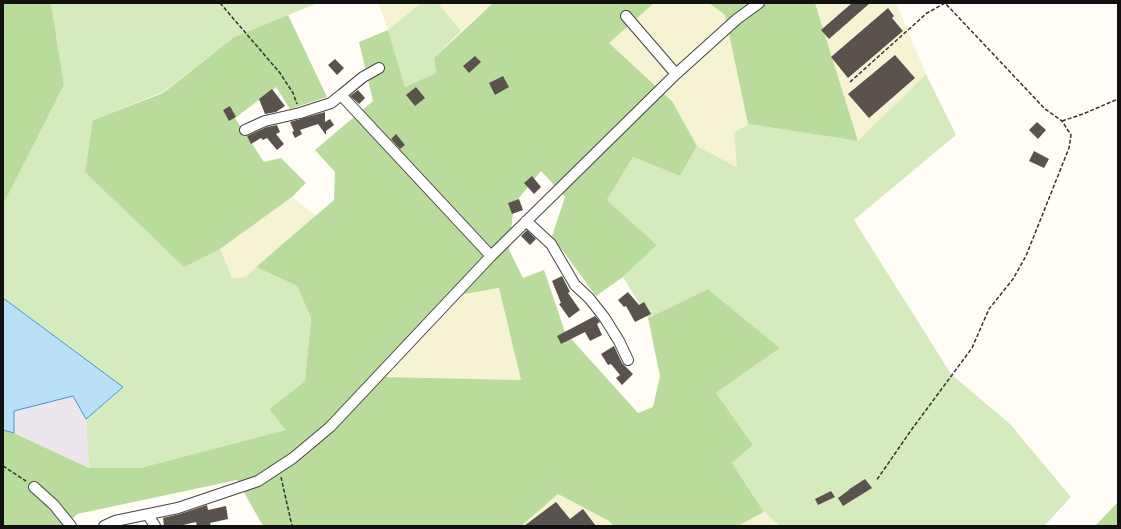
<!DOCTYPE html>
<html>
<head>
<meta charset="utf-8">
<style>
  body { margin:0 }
  #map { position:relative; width:1121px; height:529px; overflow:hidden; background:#fffdf5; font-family:Bitter,serif }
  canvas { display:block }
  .frame { position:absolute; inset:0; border:4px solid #111; pointer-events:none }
</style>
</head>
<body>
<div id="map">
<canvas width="1121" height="529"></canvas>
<div class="frame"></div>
</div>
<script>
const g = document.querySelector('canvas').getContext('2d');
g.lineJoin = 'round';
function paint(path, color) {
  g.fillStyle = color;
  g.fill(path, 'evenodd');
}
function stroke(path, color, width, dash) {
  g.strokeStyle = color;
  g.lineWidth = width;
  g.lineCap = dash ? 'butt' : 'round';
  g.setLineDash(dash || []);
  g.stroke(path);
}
paint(new Path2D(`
  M73 396 86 419 89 468 14 433V411Z`), '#eee6ef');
paint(new Path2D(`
  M378 3H421L388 30Z
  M438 3H493L461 31Z
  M654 3H709L725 15 748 124 734 133 738 167 697 146 672 101 609 43Z
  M815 3H896L926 74 858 141Z
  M292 197 317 216 256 267 247 277 231 278 220 249Z
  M499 288 521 380 384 377 448 297Z
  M558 494 609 521 613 526H521Z
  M764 512 780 526H738Z`), '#f6f3d4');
paint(new Path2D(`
  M51 3H318L234 37 163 92 93 120 184 266 220 249 232 278 246 277 256 267 297 286 311 318 305 381 269 409 287 430 140 468H89L86 419 123 387 3 298V203L5 201 64 85Z
  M421 3H438L461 31 434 58 436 73 405 87 388 30Z
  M926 74 956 135 854 220 951 374 1010 424 1071 497 1044 526H780L764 512 732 463 753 445 716 393 780 348 708 289 648 318 623 277 657 245 607 200 633 157 680 176 697 146 737 167 734 133 748 124 858 141Z`), '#d5ebbd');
paint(new Path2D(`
  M3 3H51L64 85 5 201 3 203Z
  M493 3H654L609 43 672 101 697 146 680 176 633 157 607 200 657 245 623 277 596 296 552 236 565 197 541 171 514 204 509 250 523 278 544 270 565 332 638 413 653 407 660 376 648 318 708 289 780 348 716 393 753 445 732 463 764 512 738 526H613L609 521 558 494 521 526H263L237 480 77 514 65 526H3V430L14 433 89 468H140L286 430 269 409 305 381 311 318 297 286 256 267 334 200 335 172 315 150 373 101 359 42 388 30 405 87 436 73 434 58ZM499 288 521 380 384 377 448 297Z
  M709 3H815L858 141 748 124 725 15Z
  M288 15 327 97 290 109 276 87 235 118 264 162 281 158 306 183 292 197 220 249 184 267 85 172 93 120 163 93 234 37Z
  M1118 502V526H1095Z`), '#b9dc9c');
const water = new Path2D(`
  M3 298 123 387 86 419 73 396 14 411V433L3 430Z`);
paint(water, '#b9e0f7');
stroke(water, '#3f96cf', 1);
paint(new Path2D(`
  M852 3H870L829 39 821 30Z
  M888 8 894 16 892 18 903 31 848 78 831 57Z
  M895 55 915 78 869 118 848 94Z
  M475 56 481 62 469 73 463 66Z
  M335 59 344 68 337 75 328 65Z
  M503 76 509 87 495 95 489 83Z
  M416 87 425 98 415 106 406 95Z
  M272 89 285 106 276 112 265 114 259 99Z
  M358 90 365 98 359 104 350 96Z
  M230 106 236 117 229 121 223 110Z
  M325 112V122L330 119 334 125 326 131V135L318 124 300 130 302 134 295 138 292 132 294 131 290 122Z
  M1037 122 1046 130 1038 139 1029 130Z
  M277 125 280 132 276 134 284 144 277 150 267 138 263 140 261 138 251 144 247 136 267 127Z
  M396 134 405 145 400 149 391 139Z
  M1034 151 1049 159 1044 168 1029 161Z
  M532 176 541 187 534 194 524 183Z
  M519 199 523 210 512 214 508 203Z
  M527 230 536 239 530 245 521 236Z
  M562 276 570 292 568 293 580 310 569 318 559 304 561 303 552 281Z
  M628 292 639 305 644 302 651 314 635 322 626 306 624 307 618 300Z
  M595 316 600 322 597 324 602 335 590 341 585 332 561 344 557 336Z
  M614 346 622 363 633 374 622 385 616 378 620 375 611 364 608 365 601 354Z
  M865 479 872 488 843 506 838 498 849 490H848Z
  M831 491 835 497 818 505 815 499Z
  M556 502 570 519 583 509 596 526H524Z
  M207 505 208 510 226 506 228 519 210 523 211 526H197L196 522 183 525V526H164L163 518 180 514Z`), '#5a524d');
const minor = new Path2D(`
  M626 16 676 74
  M341 95 363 77 379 68
  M245 130 265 121 300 113 331 103 341 95 491 256
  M526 221 551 244 575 285 589 298 604 317 619 341 628 360
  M34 487 54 505 71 526
  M148 515 155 526
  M104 526 115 521 178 508 258 481 293 458 330 427 491 256 676 74 737 19 759 3`);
stroke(minor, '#444', 12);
stroke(new Path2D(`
  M220 3 280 73 293 93 297 104
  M850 82 927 13 945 3 1045 109 1062 121 1071 135 1069 148 1026 256 1013 279 989 309 972 348 912 429 876 481
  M1062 121 1083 114 1118 99
  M3 466 26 481
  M281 477 292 526`), '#333', 1.5, [4, 2]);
stroke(minor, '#fff', 10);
</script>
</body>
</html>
